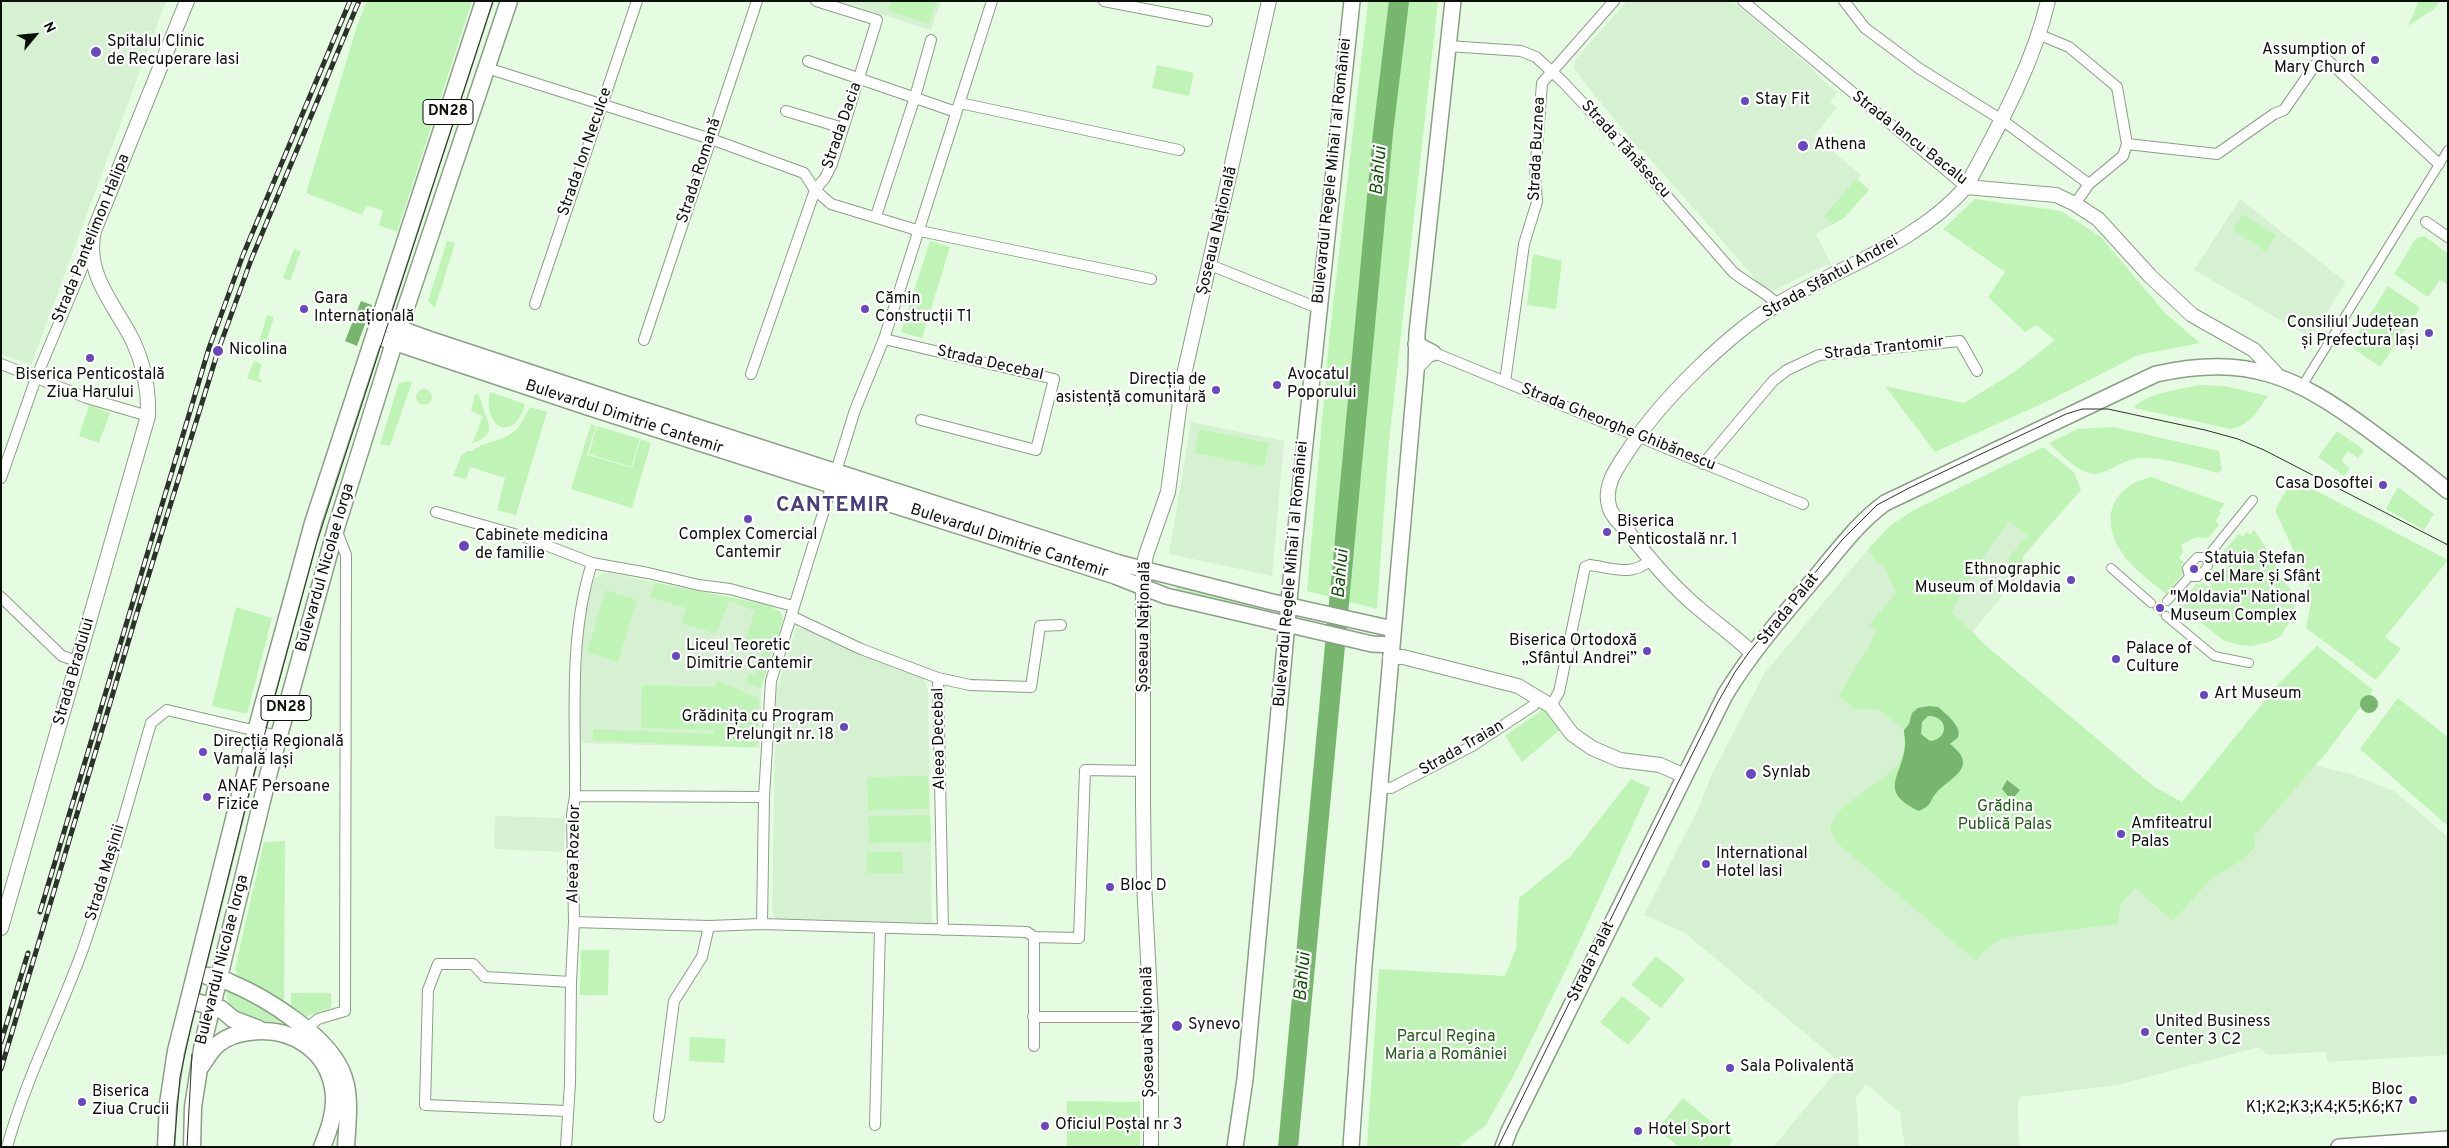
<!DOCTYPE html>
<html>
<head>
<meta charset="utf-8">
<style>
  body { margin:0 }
  #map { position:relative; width:2449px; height:1148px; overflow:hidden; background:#e6fce2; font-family:Overpass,sans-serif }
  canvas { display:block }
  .frame { position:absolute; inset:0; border:2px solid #0a1109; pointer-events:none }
  .north { position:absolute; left:10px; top:10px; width:50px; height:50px; -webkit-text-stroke:4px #fff; paint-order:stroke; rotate:62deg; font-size:14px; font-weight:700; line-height:20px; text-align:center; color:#0a1109 }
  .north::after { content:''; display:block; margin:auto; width:18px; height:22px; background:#0a1109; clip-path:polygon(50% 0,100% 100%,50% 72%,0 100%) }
</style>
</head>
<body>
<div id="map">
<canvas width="2449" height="1148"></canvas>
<div class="frame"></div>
<div class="north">N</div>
</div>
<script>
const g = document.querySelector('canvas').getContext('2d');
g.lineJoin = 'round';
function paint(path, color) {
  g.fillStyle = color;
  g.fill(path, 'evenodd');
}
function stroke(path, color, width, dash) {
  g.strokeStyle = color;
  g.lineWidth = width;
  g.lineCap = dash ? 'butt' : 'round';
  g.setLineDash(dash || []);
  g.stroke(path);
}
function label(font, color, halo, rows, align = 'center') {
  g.font = font + ' Overpass,sans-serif';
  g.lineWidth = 4.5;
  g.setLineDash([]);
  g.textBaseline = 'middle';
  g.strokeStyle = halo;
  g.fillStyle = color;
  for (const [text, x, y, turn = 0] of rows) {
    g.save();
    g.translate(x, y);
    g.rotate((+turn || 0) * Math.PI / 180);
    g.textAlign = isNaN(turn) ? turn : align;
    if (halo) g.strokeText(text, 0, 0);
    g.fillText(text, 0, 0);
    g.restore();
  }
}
paint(new Path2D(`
  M1 1H166L31 365 1 354Z
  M837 1H941L931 30Z
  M1627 1H1732L1814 70 1816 74 1834 90 1838 91 1830 102 1837 107 1814 136 1861 175 1858 180 1869 190 1844 218 1816 234 1832 266 1826 265 1772 291 1760 284 1643 151 1639 149 1580 77 1574 68 1576 59Z
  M2240 199 2346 282 2311 338 2194 270Z
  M1191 422 1284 441 1272 576 1169 554Z
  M2010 521 2035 543 2023 556V571L1973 631 1984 644 2153 786 2182 803 2293 760 2351 774 2394 791 2448 837V1055L2328 1062 2325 1052 2267 1055 2259 1047 2118 1085 2020 1097 2018 1106 2019 1147H1905L1900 1113 1866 1084 1856 1097 1859 1147H1773L1842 1064 1685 933 1644 915 1699 807 1712 774 1764 674 1869 548 1891 525 1940 569 1986 551Z
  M605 572 769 605 781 613 783 620 761 688 760 748 579 743 583 624 586 598 591 584 596 577Z
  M796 628 814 630 917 673 925 681 928 690 932 923 782 920 775 918 772 911 776 693Z
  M495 816 565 818 564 852 494 849Z`), '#d6f1d2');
paint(new Path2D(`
  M367 1H472L397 232 379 225 383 211 367 205 362 215 306 193 358 23Z
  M891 1H937L929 24 888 11Z
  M1368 1H1438L1389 442 1377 609 1307 591 1329 341Z
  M2419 1H2440L2434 9 2408 26Z
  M1157 65 1194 73 1189 96 1152 88Z
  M1856 179 1869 190 1844 218 1833 224 1824 216Z
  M1975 199 2061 211 2101 237 2165 313 2200 343 2138 355 2048 401 1935 452 1885 386 1964 403 2016 371 2055 340 2036 325 2025 332 1988 297 2005 272 1943 229Z
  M2243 214 2276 235 2265 251 2233 230Z
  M2425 236 2448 254V285L2440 280 2428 297 2394 274 2416 238Z
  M447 241 455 243 435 308 428 301Z
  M930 241 950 247 922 338 901 332Z
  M294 249 301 251 290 281 283 278Z
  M1533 254 1562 261 1556 309 1527 305Z
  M2388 286 2420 308 2380 367 2350 346Z
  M267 315 274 317 265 347 258 345Z
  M254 361 262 364 258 378 262 380 261 383 247 378Z
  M409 381 412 382 390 446 380 444 399 383Z
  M2201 385 2225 386 2268 396C2257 412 2251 424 2231 429L2134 408C2142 394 2185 388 2201 385Z
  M416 397a8 8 0 1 1 16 0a8 8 0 1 1-16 0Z
  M490 392 525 404C521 417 516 429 501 427 489 420 487 404 490 392Z
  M475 394H478C482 400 482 407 485 413 493 433 490 435 472 444L483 416 471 411Z
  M89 405 110 413 99 443 79 436Z
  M530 407 547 412 516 515 497 510 505 478 470 467 466 479 453 476 461 456 467 451H472C484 441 500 442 512 433 521 427 524 416 530 407Z
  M591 424 596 426 587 455 632 468 641 439 651 443 632 508 571 489Z
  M597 426 640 439 631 467 589 454Z
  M2113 427 2219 451 2222 470 2217 473C2193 466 2167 458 2141 458 2125 459 2115 468 2101 473 2083 479 2061 454 2049 443L2078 429Z
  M1199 429 1269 443 1264 467 1195 453Z
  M2337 431 2364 450 2358 458 2348 451 2341 461 2350 468 2344 476 2318 457Z
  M2043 447 2074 472 2081 490 2023 556V571L2008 558 2027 536 2010 521C1986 550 1968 579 1952 612L1984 644 2153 786 2182 802 2280 682 2317 646 2373 690 2327 752 2255 835V847L2244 859 2211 879 2173 921 2135 888 2120 904 2118 924 2009 937C1993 941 1985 948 1976 961L1836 842 1830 829C1838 801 1874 790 1893 769 1896 765 1901 761 1902 757 1906 748 1904 739 1904 730L1880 710 1855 709 1838 696 1868 648 1876 630 1869 625 1896 593 1885 568 1873 558 1869 548 1891 525 1912 511Z
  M2151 477 2225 504 2219 511 2221 513 2215 521 2219 525 2208 538 2196 537 2181 545 2183 552 2179 558 2184 562 2181 566 2186 570 2166 594C2153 583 2136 571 2125 557 2099 523 2108 487 2151 477Z
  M2289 486H2307L2448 560 2385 637 2401 649 2376 680 2306 628 2311 602 2308 582 2275 510Z
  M2398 487 2434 514 2424 530 2386 509Z
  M2254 530 2271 555 2281 579 2290 588 2295 599 2294 614 2281 636 2270 642 2251 646 2238 645 2223 640 2179 605 2197 583 2200 586 2203 583 2209 587 2214 580 2221 582 2226 575 2224 571 2229 565 2224 561 2223 552 2239 534 2243 537 2246 532 2250 535Z
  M655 583 769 605 781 613 783 620 761 688 746 683 749 673 754 675 763 651 744 644 755 611 729 601 716 634 681 623 686 608 650 597Z
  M1177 584 1260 605 1259 611 1176 590Z
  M606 590 637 600 618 662 587 652Z
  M236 607 272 618 247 714 212 706Z
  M717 681 759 698 758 743 753 747 593 741V729L714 734V730L641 728 642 685 715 687Z
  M2398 698 2448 737V826L2360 749Z
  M1546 707 1561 729 1522 762 1505 736Z
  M928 776 929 809 868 810 867 777Z
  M1631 779 1650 788 1573 955 1517 1069 1486 1125 1458 1147H1367L1379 969 1505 976 1516 949 1519 898 1570 857Z
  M930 815 931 842 869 843 868 816Z
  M285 841 284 1000 279 1003 239 979 235 969 264 842Z
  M867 852H902L903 873H867Z
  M581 950H609L608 995H580Z
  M1656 956 1685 979 1661 1008 1631 985Z
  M228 990H235L285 1021 284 1023C262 1021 231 1020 226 994Z
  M291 993H331V1008L304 1017 290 1009Z
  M1622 996 1651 1018 1628 1045 1600 1022Z
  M690 1037 726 1039 724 1063 689 1061Z
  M1683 1098 1733 1140 1728 1147H1679L1657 1129Z
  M1067 1101 1140 1102V1147H1067Z`), '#bff4b6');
paint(new Path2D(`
  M361 301 372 305 357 346 345 341Z
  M2360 704a9 9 0 1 1 18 0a9 9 0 1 1-18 0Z
  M1929 706 1938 707C1944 712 1963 727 1958 737 1958 738 1952 742 1950 744 1980 767 1951 777 1937 792 1928 802 1934 804 1919 811 1877 791 1902 777 1905 746 1906 741 1904 735 1904 730L1909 724 1912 713 1918 708ZM1928 716C1948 715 1950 739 1930 741L1921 734 1922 722Z
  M2007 780 2020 790 2015 796H2008L2002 789Z`), '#78b56f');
stroke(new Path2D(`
  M1288 1147 1383 133 1399 1`), '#78b56f', 20);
stroke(new Path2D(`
  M2151 603 2166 616`), '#c5d9c1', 8, [8, 4]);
const pedestrian = new Path2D(`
  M2302 386 2448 150
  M2111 568 2151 603
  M2189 577H2198L2208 566 2207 557
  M2167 601 2189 577 2187 568 2197 557H2207L2253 500
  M2166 616 2214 656 2249 663`);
const minor = new Path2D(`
  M1104 1 1207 21
  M1743 1 1966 187
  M1844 1 1865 28 1920 69 2002 120 2089 184 2123 156 2127 144 2117 87 2069 47 2040 35
  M1448 46 1521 51 1536 57 1563 82 1624 147 1733 272C1742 280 1773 297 1777 304
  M808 61 956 112
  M487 68 711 139 804 173 815 190 831 204 920 231 1151 279
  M960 103 1179 150
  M786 111 843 128
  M2127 144 2217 154 2274 114 2284 110 2322 55 2439 164
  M2075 204 2089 184
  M876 216 915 97 931 40
  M2426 222 2448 237
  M1210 265 1318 308
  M535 304 637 1
  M884 339 1054 379 1036 450 921 420
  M644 340 757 1
  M1 364 87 398 148 416
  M1417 370 1433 353 1437 354 1803 504
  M751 374 815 190 825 178 832 164 877 20 816 1
  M1505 382 1524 244 1537 202 1535 176 1542 83 1614 1
  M1703 464 1773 381 1787 370 1819 355 1960 341 1977 371
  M1 478 36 378 91 247
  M436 512 525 537 592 563 648 573 699 585 730 589 793 606
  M1 597 62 656 77 661
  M791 616 861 649 938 678 943 930
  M938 678 970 685 1031 687 1040 626 1061 625
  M1551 706 1559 692 1585 567 1590 565C1613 568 1632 577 1650 560
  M1379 787 1391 788 1472 746 1534 705 1538 697
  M575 796 764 797
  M574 922 709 926 762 924 1027 932 1034 937
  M762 924 764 797 771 681 855 410 884 339 992 1
  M1034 937 1079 938 1085 770 1143 771
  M1034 937V1046
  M1033 1017H1151
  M306 1029 318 1019 345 1011 346 555 336 529
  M567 1111 425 1105 428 990 438 964H473L485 977 571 982
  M659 1117 674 1001 702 957 709 926
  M875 1125 880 928
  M7 1147C26 1078 59 1015 83 949 109 875 129 798 151 723L167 710 278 736
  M566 1147 570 1083 571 982 574 922 572 815 575 796C576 718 568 638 592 563`);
const tertiary = new Path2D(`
  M1966 187 2056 195 2075 204 2098 219 2150 276 2192 315 2254 350 2279 377
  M1753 654C1732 633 1708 618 1687 598 1665 578 1647 556 1629 533 1623 526 1611 516 1609 506 1603 484 1619 465 1630 448 1661 400 1729 333 1778 304 1841 266 1916 244 1966 187 1998 127 2032 68 2048 1
  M1390 657H1403L1518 686 1551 706 1572 734 1592 748 1620 760 1660 765 1685 776
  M1 928 148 416C149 390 144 365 133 341 115 305 84 274 94 231L187 1
  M1151 1147V1017L1144 882 1143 801V569L1146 555 1168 492 1183 379 1269 1`);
const secondary = new Path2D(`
  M379 321 429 339 623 403 1119 563 1268 601 1393 629
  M375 336 587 407 1115 576 1166 596 1372 644 1392 645
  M1416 344 1433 353
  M1235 1147 1245 1079 1294 547 1352 1
  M1351 1147 1364 965 1416 372 1417 333 1453 1
  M1503 1147 1509 1131 1725 695C1751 652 1786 612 1819 573 1839 549 1859 522 1885 503L2156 374C2248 354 2296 376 2369 430 2396 450 2422 469 2448 491
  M2339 1147 2448 1139`);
const primary = new Path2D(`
  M207 976C214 978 223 979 229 982 267 998 332 1038 344 1078 351 1099 347 1125 346 1147
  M189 1000 221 1009 233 1019 259 1029
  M201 1066C206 1059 211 1050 218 1044 227 1037 238 1033 249 1032 291 1026 330 1050 334 1095 335 1113 329 1130 322 1147
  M166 1147 168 1104 176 1051 256 731 313 523 484 1
  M192 1147 193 1107 203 1043 269 772 336 528 394 343 509 1`);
stroke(pedestrian, '#8b9f87', 10);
stroke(minor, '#8b9f87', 12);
stroke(tertiary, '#8b9f87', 16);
stroke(secondary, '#8b9f87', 18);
stroke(primary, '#8b9f87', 19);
stroke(pedestrian, '#fff', 8);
stroke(minor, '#fff', 10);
stroke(tertiary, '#fff', 14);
stroke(secondary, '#fff', 15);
stroke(primary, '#fff', 16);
stroke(new Path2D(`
  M174 1147 180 1077 192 1022 252 781 316 545 493 1
  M187 1147 192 1054
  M1498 1147 1718 702 1735 672 1750 651 1842 540 1877 505 1909 488 2066 414 2082 409H2108L2205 430 2238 439 2264 450 2448 545`), '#2b3429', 1);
const rail = new Path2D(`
  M40 912 209 348 243 255 350 1
  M1 1042 28 953
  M1 1069 136 616 218 351 251 260 359 1`);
stroke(rail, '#2b3429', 5);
stroke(rail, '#fff', 3, [9]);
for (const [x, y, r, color] of [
  [96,52,6,"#6847c0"],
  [2375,60,5,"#6847c0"],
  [1745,101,5,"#6847c0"],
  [1803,146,6,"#6847c0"],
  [304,309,5,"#6847c0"],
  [865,309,5,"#6847c0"],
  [2429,333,5,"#6847c0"],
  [218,351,6,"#6847c0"],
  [90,358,5,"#6847c0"],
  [1277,385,5,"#6847c0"],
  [1216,390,5,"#6847c0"],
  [2383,485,5,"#6847c0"],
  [748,519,5,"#6847c0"],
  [1607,532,5,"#6847c0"],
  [464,546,6,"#6847c0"],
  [2194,569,5,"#6847c0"],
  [2071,580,5,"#6847c0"],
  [2160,608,5,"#6847c0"],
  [1647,651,5,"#6847c0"],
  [676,656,5,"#6847c0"],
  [2116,659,5,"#6847c0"],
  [2204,695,5,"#6847c0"],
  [844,727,5,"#6847c0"],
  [203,752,5,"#6847c0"],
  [1751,774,6,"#6847c0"],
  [207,797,5,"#6847c0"],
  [2121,834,5,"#6847c0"],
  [1706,864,5,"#6847c0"],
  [1110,887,5,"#6847c0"],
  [1177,1026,6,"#6847c0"],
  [2145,1032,5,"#6847c0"],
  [1730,1068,5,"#6847c0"],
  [2413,1100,5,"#6847c0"],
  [82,1102,5,"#6847c0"],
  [1045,1126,5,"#6847c0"],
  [1638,1131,5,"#6847c0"]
]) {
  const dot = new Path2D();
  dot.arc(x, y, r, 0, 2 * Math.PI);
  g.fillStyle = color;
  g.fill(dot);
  stroke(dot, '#fff', 2);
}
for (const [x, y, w] of [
  [448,112,50],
  [286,708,50]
]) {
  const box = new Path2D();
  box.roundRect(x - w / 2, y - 12.5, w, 25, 4);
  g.fillStyle = '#fff';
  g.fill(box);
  stroke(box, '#0a1109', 1);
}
label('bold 15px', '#0a1109', null, [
  ["DN28",448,112],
  ["DN28",286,708]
]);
label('16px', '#0a1109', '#fff', [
  ["Spitalul Clinic",107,43],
  ["de Recuperare Iasi",107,61],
  ["Assumption of",2365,51,"right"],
  ["Mary Church",2365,69,"right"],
  ["Stay Fit",1755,101],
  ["Athena",1814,146],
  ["Gara",314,300],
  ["Internațională",314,318],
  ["Cămin",875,300],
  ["Construcții T1",875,318],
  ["Consiliul Județean",2419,324,"right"],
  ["și Prefectura Iași",2419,342,"right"],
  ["Nicolina",229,351],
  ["Biserica Penticostală",90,376,"center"],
  ["Ziua Harului",90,394,"center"],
  ["Avocatul",1287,376],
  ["Poporului",1287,394],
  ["Direcția de",1206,381,"right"],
  ["asistență comunitară",1206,399,"right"],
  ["Casa Dosoftei",2373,485,"right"],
  ["Biserica",1617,523],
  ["Penticostală nr. 1",1617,541],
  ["Complex Comercial",748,536,"center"],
  ["Cantemir",748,554,"center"],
  ["Cabinete medicina",475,537],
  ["de familie",475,555],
  ["Statuia Ștefan",2204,560],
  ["cel Mare și Sfânt",2204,578],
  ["Ethnographic",2061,571,"right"],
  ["Museum of Moldavia",2061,589,"right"],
  ["\"Moldavia\" National",2170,599],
  ["Museum Complex",2170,617],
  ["Biserica Ortodoxă",1637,642,"right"],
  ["„Sfântul Andrei”",1637,660,"right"],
  ["Liceul Teoretic",686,647],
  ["Dimitrie Cantemir",686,665],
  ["Palace of",2126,650],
  ["Culture",2126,668],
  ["Art Museum",2214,695],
  ["Grădinița cu Program",834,718,"right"],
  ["Prelungit nr. 18",834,736,"right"],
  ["Direcția Regională",213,743],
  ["Vamală Iași",213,761],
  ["Synlab",1762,774],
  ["ANAF Persoane",217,788],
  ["Fizice",217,806],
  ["Amfiteatrul",2131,825],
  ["Palas",2131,843],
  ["International",1716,855],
  ["Hotel Iasi",1716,873],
  ["Bloc D",1120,887],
  ["United Business",2155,1023],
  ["Center 3 C2",2155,1041],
  ["Synevo",1188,1026],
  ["Sala Polivalentă",1740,1068],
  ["Bloc",2403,1091,"right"],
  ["K1;K2;K3;K4;K5;K6;K7",2403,1109,"right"],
  ["Biserica",92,1093],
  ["Ziua Crucii",92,1111],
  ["Oficiul Poștal nr 3",1055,1126],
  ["Hotel Sport",1648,1131]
], 'left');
label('16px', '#0a1109', '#fff', [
  ["Strada Dacia",843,126,-71],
  ["Strada Iancu Bacalu",1909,139,38],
  ["Strada Buznea",1538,149,-87],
  ["Strada Tănăsescu",1625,150,48],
  ["Strada Ion Neculce",586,152,-71],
  ["Strada Romană",700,171,-72],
  ["Bulevardul Regele Mihai I al României",1333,171,-84],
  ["Șoseaua Națională",1218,231,-77],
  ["Strada Pantelimon Halipa",92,239,-68],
  ["Strada Sfântul Andrei",1831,278,-29],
  ["Strada Trantomir",1884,349,-6],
  ["Strada Decebal",990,364,13],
  ["Bulevardul Dimitrie Cantemir",624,418,18],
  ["Strada Gheorghe Ghibănescu",1618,428,22],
  ["Bulevardul Dimitrie Cantemir",1009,542,18],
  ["Bulevardul Nicolae Iorga",326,568,-74],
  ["Bulevardul Regele Mihai I al României",1292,574,-85],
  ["Strada Palat",1789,610,-51],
  ["Șoseaua Națională",1145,627,-89],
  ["Strada Bradului",75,672,-74],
  ["Aleea Decebal",940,739,-91],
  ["Strada Traian",1462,749,-30],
  ["Aleea Rozelor",575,854,-89],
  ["Strada Mașinii",106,873,-73],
  ["Bulevardul Nicolae Iorga",223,960,-76],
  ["Strada Palat",1592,962,-64],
  ["Șoseaua Națională",1149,1032,-91]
]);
label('16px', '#215c18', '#fff', [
  ["Grădina",2005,808],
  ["Publică Palas",2005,826],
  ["Parcul Regina",1446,1038],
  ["Maria a României",1446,1056]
]);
label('italic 18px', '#104d05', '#fff', [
  ["Bahlui",1380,171,-85],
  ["Bahlui",1342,574,-85],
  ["Bahlui",1304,977,-85]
]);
g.letterSpacing = '1px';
label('bold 21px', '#4b3e7c', '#fff', [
  ["CANTEMIR",833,507]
]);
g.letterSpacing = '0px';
</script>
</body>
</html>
